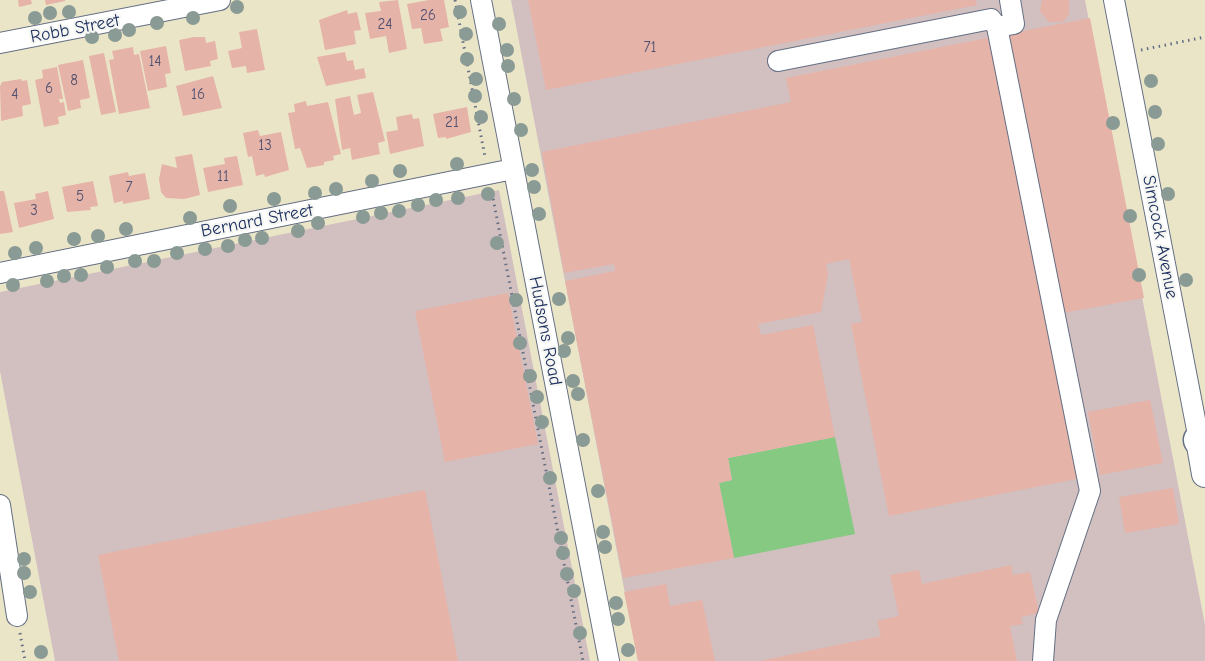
<!DOCTYPE html>
<html>
<head>
<meta charset="utf-8">
<style>
  body { margin:0 }
  canvas { display:block; background:#ebe5c8 }
</style>
</head>
<body>
<canvas width="1205" height="661"></canvas>
<script>
const g = document.querySelector('canvas').getContext('2d');
g.lineJoin = 'round';
function paint(path, color) {
  g.fillStyle = color;
  g.fill(path, 'evenodd');
}
function stroke(path, color, width, dash) {
  g.strokeStyle = color;
  g.lineWidth = width;
  g.lineCap = dash ? 'butt' : 'round';
  g.setLineDash(dash || []);
  g.stroke(path);
}
function label(font, color, halo, rows, align = 'center') {
  g.font = font + ' "Comic Neue",sans-serif';
  g.lineWidth = 4.5;
  g.setLineDash([]);
  g.textBaseline = 'middle';
  g.strokeStyle = halo;
  g.fillStyle = color;
  for (const [text, x, y, turn = 0] of rows) {
    g.save();
    g.translate(x, y);
    g.rotate((+turn || 0) * Math.PI / 180);
    g.textAlign = isNaN(turn) ? turn : align;
    if (halo) g.strokeText(text, 0, 0);
    g.fillText(text, 0, 0);
    g.restore();
  }
}
paint(new Path2D(`
  M511 0H1085L1205 625V661H638Z
  M499 190 590 661H55L0 371V292Z`), '#d2bfc0');
paint(new Path2D(`
  M835 437 855 534 734 558 719 483 732 480 728 458Z`), '#85c983');
paint(new Path2D(`
  M18 0H31L32 4 19 7Z
  M45 0H65V1L46 5Z
  M398 0 407 49 389 53 386 36 370 39 365 13 381 11 379 2Z
  M429 0H444L449 27 440 29 443 41 424 44 421 28 412 29 407 4Z
  M528 0H976L977 5 546 90Z
  M1042 0H1069V14L1063 22H1049L1040 11Z
  M347 10 348 14 357 12 361 30 354 31 356 44 325 50 319 20Z
  M1090 18 1144 298 1063 313 1009 34Z
  M257 29 265 70 247 73 246 66 232 68 228 51 242 48 239 32Z
  M194 37H205L206 43 215 41 218 59 210 61 211 66 185 71 179 40Z
  M992 37 1081 478 889 516 851 324 862 322 849 259 826 264 828 274 821 312 758 324 761 335 813 325 835 437 728 458 732 480 719 483 734 558 623 578 565 281 615 271 614 264 564 273 542 152 791 102 786 78Z
  M166 46 171 73 165 74 167 87 148 91 140 51Z
  M133 47 134 55 139 54 150 108 119 114 109 60 114 59 112 51Z
  M345 52 347 61 353 60 355 70 364 68 366 78 326 86 317 57Z
  M104 53 116 112 101 115 89 56Z
  M83 60 90 98 80 100 81 108 68 111 58 65Z
  M57 67 63 99H59L60 103 64 102 66 115 58 117 59 124 44 127 35 80 43 78 42 70Z
  M213 76 222 108 183 116 176 86Z
  M21 79 22 81 27 80 31 104 22 106 23 116 1 121 0 86 2 82Z
  M373 92 385 141 378 143 380 154 352 160 350 148 342 150 335 99 350 96 354 115 361 113 357 95Z
  M306 101 307 106 328 102 341 154 333 156 334 160 324 162V165L307 168 300 148 295 149 288 113 295 112 294 104Z
  M467 107 471 132 446 139V137L438 138 433 114Z
  M412 114 413 119 419 118 424 146 390 154 386 132 398 130 396 117Z
  M258 130 260 136 281 132 289 170 265 177 264 174 256 176 252 156 248 157 243 133Z
  M192 154 200 195 184 199 166 198 161 192 159 179 162 164 177 168 175 157Z
  M237 156 243 185 208 192 203 168 225 164 224 158Z
  M128 172 129 176 145 173 150 199 123 204V201L114 203 109 176Z
  M93 181 98 206 90 207 91 210 67 212 62 187Z
  M0 191H4L13 232 0 234Z
  M48 191 54 219 19 228 14 203 36 199 35 194Z
  M508 293 538 444 445 462 415 311Z
  M1150 400 1163 463 1100 475 1088 412Z
  M1173 488 1179 524 1125 533 1119 497Z
  M425 490 458 661H119L98 555Z
  M1011 565 1013 575 1030 572 1039 613 1021 617 1023 624 1010 626 1017 661H759L881 636 877 621 899 616 890 575 919 570 922 584Z
  M666 584 670 606 702 600 715 661H638L624 592Z`), '#e6b3a8');
const minor = new Path2D(`
  M481 0 609 661
  M1114 0 1199 440
  M997 27 1090 491 1046 620 1043 661
  M0 43 220 0
  M778 61 991 19 997 27 1014 24 1010 0
  M0 273 513 169
  M0 505 17 616`);
const major = new Path2D(`
  M1199 440 1205 474`);
const highway = new Path2D(`
  M1199 440 1205 438`);
stroke(minor, '#646f83', 22);
stroke(major, '#646f83', 28);
stroke(highway, '#646f83', 33);
stroke(new Path2D(`
  M455 0 485 157
  M1141 50 1205 37
  M492 193 583 661
  M20 633 25 661`), '#646f83', 3, [1.5, 4.5]);
stroke(minor, '#fff', 20);
stroke(major, '#fff', 26);
stroke(highway, '#fff', 30);
g.fillStyle = '#8a9a94';
for (const [x, y] of [
  [237,7],
  [69,12],
  [460,12],
  [50,13],
  [35,18],
  [193,18],
  [157,23],
  [499,24],
  [129,30],
  [466,34],
  [115,35],
  [92,37],
  [507,50],
  [467,59],
  [508,66],
  [476,79],
  [1151,81],
  [475,96],
  [514,99],
  [1155,112],
  [481,117],
  [1113,123],
  [521,130],
  [1158,144],
  [457,164],
  [532,170],
  [400,171],
  [372,181],
  [534,187],
  [336,189],
  [315,193],
  [488,194],
  [1168,194],
  [458,198],
  [274,199],
  [436,200],
  [418,205],
  [230,206],
  [399,211],
  [381,213],
  [539,214],
  [1130,216],
  [363,217],
  [190,218],
  [318,223],
  [126,229],
  [298,231],
  [98,236],
  [262,238],
  [74,239],
  [245,240],
  [497,243],
  [228,246],
  [36,248],
  [205,249],
  [15,253],
  [177,253],
  [135,261],
  [154,261],
  [107,267],
  [81,275],
  [1139,275],
  [64,276],
  [1186,280],
  [47,281],
  [13,285],
  [559,299],
  [516,300],
  [568,338],
  [520,343],
  [564,351],
  [530,376],
  [573,381],
  [578,394],
  [537,397],
  [542,422],
  [583,440],
  [550,478],
  [598,491],
  [603,532],
  [561,538],
  [605,547],
  [563,553],
  [24,559],
  [24,573],
  [567,574],
  [574,591],
  [30,592],
  [616,603],
  [618,619],
  [580,633],
  [628,650],
  [41,652]
]) {
  g.beginPath();
  g.arc(x, y, 7, 0, 2 * Math.PI);
  g.fill();
}
label('15px', '#4e5070', null, [
  ["26",428,16],
  ["24",385,25],
  ["71",650,48],
  ["14",155,62],
  ["8",74,81],
  ["6",49,89],
  ["4",15,95],
  ["16",198,95],
  ["21",452,123],
  ["13",265,146],
  ["11",223,177],
  ["7",129,188],
  ["5",80,197],
  ["3",34,211]
]);
label('18px', '#1b2f5e', '#f6f6f2', [
  ["Robb Street",75,29,-11],
  ["Bernard Street",257,221,-11],
  ["Simcock Avenue",1160,237,79],
  ["Hudsons Road",545,331,79]
]);
</script>
</body>
</html>
